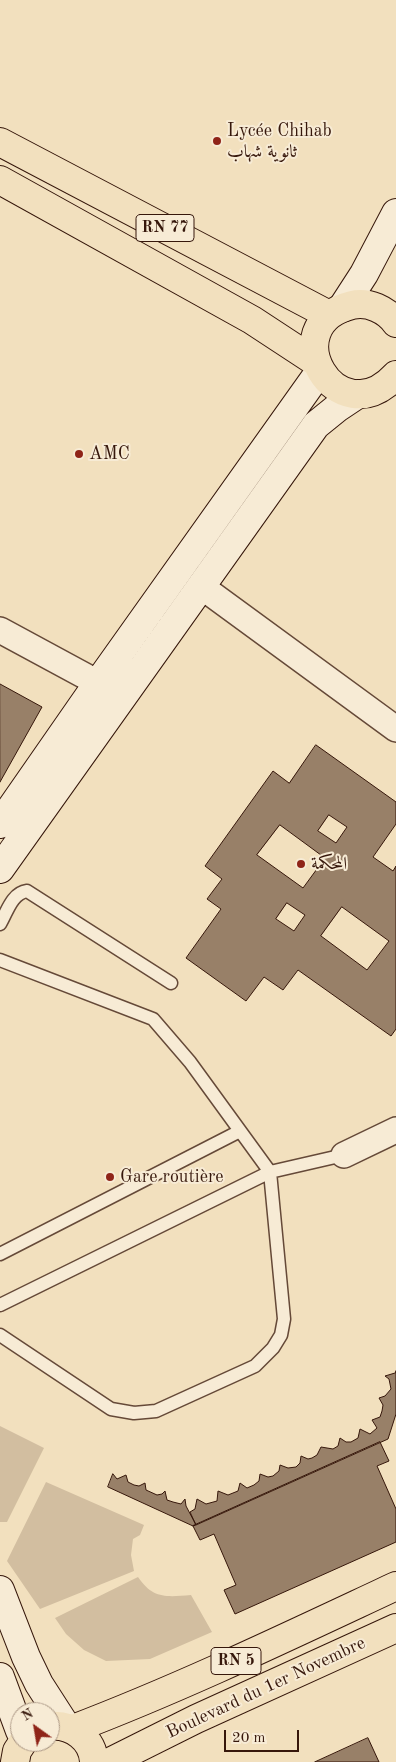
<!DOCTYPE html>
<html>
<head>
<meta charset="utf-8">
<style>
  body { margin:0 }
  #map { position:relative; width:396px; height:1762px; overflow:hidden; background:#f2e0be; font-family:"Old Standard TT",serif }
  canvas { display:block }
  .north { position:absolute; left:10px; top:1702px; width:50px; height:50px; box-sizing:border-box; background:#f7ebd5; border:1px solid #aa9684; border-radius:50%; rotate:328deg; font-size:14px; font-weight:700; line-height:20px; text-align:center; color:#36170b }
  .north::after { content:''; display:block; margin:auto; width:18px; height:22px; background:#8f2418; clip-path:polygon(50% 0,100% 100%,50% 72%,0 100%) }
  .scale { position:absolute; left:224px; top:1730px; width:75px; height:22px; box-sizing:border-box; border:2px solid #36170b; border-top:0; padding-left:6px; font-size:15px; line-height:18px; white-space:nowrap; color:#36170b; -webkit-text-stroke:4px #f7ebd5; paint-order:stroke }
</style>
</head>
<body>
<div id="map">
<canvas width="396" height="1762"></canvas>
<div class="north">N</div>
<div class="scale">20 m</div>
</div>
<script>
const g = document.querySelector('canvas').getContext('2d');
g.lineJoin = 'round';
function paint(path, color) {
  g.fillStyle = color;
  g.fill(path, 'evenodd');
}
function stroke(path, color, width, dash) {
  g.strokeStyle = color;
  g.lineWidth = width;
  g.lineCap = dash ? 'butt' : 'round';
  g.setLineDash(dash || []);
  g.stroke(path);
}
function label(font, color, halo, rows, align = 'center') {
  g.font = font + ' "Old Standard TT",Amiri,serif';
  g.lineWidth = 4;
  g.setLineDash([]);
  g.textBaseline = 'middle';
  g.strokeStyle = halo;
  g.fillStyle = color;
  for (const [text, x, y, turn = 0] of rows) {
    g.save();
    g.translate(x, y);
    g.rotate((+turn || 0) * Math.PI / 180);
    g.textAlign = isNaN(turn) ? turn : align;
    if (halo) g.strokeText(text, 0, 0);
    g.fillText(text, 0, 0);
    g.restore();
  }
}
paint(new Path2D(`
  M0 1426 44 1448 7 1522H0Z
  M46 1482 144 1525 140 1535 133 1539 131 1555 134 1571 40 1609 7 1561Z
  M138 1577C153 1599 166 1597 191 1595L212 1632 150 1659 106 1661 84 1650 66 1634 55 1618Z`), '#d2bea0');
const building = new Path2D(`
  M0 684 42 707 0 782Z
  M316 745 396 802V824L373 857 393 871 396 866V1029L391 1036 298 970 283 990 264 977 246 1001 186 958 221 909 207 899 222 879 205 866 273 771 289 783ZM280 825 325 858 303 888 257 855ZM342 907 389 941 367 970 321 936Z
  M329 815 347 827 336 843 318 831Z
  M287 903 305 915 294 931 276 919Z
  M396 1371V1414L388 1439 196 1525 190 1512 195 1509 197 1499 206 1504 217 1501 218 1491 228 1495 238 1491 240 1483 247 1488 254 1485 259 1481 260 1474 268 1477 273 1476 279 1471 280 1465 288 1468 296 1467 300 1463 301 1456 308 1459 312 1458 317 1455 321 1447 333 1449 338 1446 340 1438 346 1442H351L358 1438 360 1429 370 1434 377 1428 372 1420 380 1417 382 1411 383 1405 379 1398 385 1396 391 1389 389 1379 385 1376 395 1373Z
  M380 1442 389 1461 377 1466 396 1509V1542L235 1614 224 1590 236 1585 214 1534 200 1540 193 1526Z
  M113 1474 117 1479 126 1475 128 1482 134 1485 139 1486 145 1483 146 1490 157 1495 162 1494 165 1491 167 1500 173 1502 181 1504 185 1499 186 1506 196 1525 193 1526 108 1487Z
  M368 1738 379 1762H315Z`);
paint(building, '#988068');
stroke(building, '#36170b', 1);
const lane = new Path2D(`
  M0 924C7 912 12 893 27 891L171 983
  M0 960 153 1019 190 1062 270 1172 284 1319 281 1335 273 1348 255 1366 156 1411 134 1413 111 1409 0 1335
  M0 1254 240 1131
  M0 1305 270 1172 344 1155`);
const street = new Path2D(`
  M202 587 396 729
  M0 630 98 683 114 697
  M344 1155 396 1130`);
const secondary = new Path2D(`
  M342 308 364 274 396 213
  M0 824 98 683 320 371
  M0 869 316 425 337 408 358 394
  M0 1590 26 1657 39 1684 66 1726
  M0 1677 20 1731`);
const primary = new Path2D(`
  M0 142 329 315
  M0 180 252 320 316 362
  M396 323C387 310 368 301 352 305 271 325 337 439 396 375
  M50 1726C72 1724 93 1739 94 1762
  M73 1729C183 1687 289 1636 396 1586
  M15 1762 17 1751 23 1742
  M110 1762 196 1719 396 1628`);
stroke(lane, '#654938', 15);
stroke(street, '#654938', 28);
stroke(secondary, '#36170b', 30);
stroke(primary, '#36170b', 30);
stroke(lane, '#f7ebd5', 12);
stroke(street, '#f7ebd5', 25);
stroke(secondary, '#f7ebd5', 28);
stroke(primary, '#f2e0be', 28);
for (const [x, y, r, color] of [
  [217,141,5,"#8f2418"],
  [79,454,5,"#8f2418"],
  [301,864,5,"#8f2418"],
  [110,1177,5,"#8f2418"]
]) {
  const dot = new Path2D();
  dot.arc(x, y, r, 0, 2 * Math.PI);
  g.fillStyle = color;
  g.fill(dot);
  stroke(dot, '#f7ebd5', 2);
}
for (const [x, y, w] of [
  [165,228,58],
  [236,1661,50]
]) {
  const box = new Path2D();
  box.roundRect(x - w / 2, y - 13.5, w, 27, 4);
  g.fillStyle = '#f7ebd5';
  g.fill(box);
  stroke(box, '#36170b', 1);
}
label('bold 16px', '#36170b', null, [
  ["RN 77",165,228],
  ["RN 5",236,1661]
]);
label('18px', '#36170b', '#f7ebd5', [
  ["Lycée Chihab",227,131],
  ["ثانوية شهاب",227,152],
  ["AMC",89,454],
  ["المحكمة",311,864],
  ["Gare routière",120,1177]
], 'left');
label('18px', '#36170b', '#f7ebd5', [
  ["Boulevard du 1er Novembre",266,1688,-25]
]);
</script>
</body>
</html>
